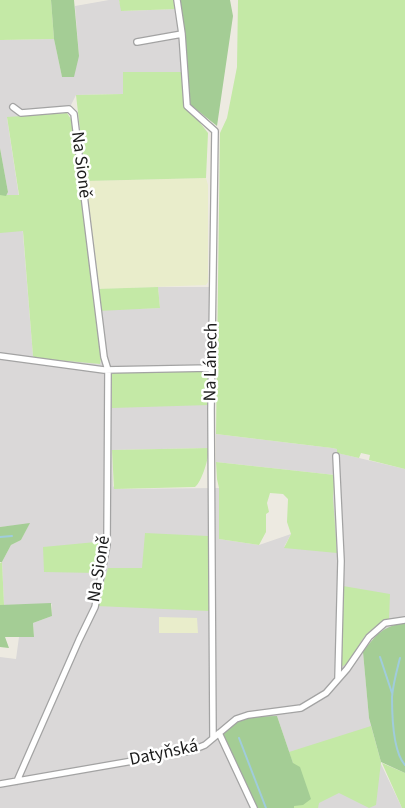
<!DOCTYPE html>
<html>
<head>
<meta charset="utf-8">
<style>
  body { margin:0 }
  canvas { display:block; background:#edeae1 }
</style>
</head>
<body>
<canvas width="405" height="808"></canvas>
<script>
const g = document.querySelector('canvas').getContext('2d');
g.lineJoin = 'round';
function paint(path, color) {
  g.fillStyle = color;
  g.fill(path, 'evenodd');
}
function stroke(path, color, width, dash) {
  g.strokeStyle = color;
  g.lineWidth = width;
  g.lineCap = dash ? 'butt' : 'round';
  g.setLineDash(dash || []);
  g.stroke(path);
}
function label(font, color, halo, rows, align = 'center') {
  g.font = font + ' "Source Sans 3",sans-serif';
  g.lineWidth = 5;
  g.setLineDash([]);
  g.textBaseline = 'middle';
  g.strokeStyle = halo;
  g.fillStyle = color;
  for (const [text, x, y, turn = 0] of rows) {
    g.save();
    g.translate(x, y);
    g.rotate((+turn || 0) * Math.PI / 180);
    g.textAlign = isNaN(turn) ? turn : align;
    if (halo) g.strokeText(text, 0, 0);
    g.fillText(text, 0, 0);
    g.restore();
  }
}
paint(new Path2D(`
  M109 0H119L122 11 178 9 184 72H123L124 94 76 95 67 113 7 118 21 210 33 356 100 364 101 359 96 310 160 308 158 287H209V448L112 450 113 486 116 489 219 488V539L259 545 291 534 284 547 333 498 335 475 216 462V434L332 448 337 449 338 453 405 469V622L372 639 363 652 369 718 380 762 402 808H294L293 763 277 716 255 808H0V657L16 659 19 637 34 636 33 623 52 616V604L4 605 2 562 11 545 21 540 29 524 0 527V195L6 196 8 192 0 148V40L54 39 62 77 79 56 75 6Z`), '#dad8d8');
paint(new Path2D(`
  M206 178 208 185V282L206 285 101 289 99 287 86 181Z
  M159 617 197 618 198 633H159Z`), '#e9edcb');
paint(new Path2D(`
  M0 0H51L54 39 0 40Z
  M119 0H177L178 9 121 11Z
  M238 0H405V469L369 460 370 455 361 453 359 458 337 453V449L332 448 216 434 220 133 227 118 237 67Z
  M123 72H184L187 106 208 133 206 178 86 181 76 95 123 94Z
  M67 113 71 119 94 292 101 359 100 364 35 358 33 356 23 231 0 233V195H19L7 117Z
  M158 287 160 308 98 311 96 289Z
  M115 372H203L209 374V405L112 408V374Z
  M209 448C209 457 202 482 195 487L114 489 112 450Z
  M216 462 335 475 333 498 337 553 284 548 291 534 287 522 288 499 283 494 270 493 267 503 269 512 266 514V532L259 545 219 539V488L217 479Z
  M145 533 208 536 209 611 97 606 108 568H142Z
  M96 542 103 544 97 573 44 572 43 547Z
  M2 562 4 605H0V563Z
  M343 586 390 594 389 620C380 624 372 628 365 636 356 647 354 661 340 668Z
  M371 726 381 762 376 805 369 808 339 793 319 803 318 808H294L293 763 289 752Z
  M382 763 405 773V808H402Z`), '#c4e9a6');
paint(new Path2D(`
  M51 0H74L79 56 74 77H62L54 39Z
  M177 0H230L233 16 217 126 187 102Z
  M0 148 8 192 6 196 0 195Z
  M30 523 21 540 11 545 2 562H0V527Z
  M51 603 52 616 33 623 34 637H5L9 648 0 647V605Z
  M405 622V773L381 762 369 718 363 652C377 633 382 628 405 622Z
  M277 716 293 763 300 767 311 799 303 805 294 806V808H254L219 733 244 717Z`), '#a4cd95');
stroke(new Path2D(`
  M0 537 12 536
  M380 657 392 693
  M400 658C397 670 393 684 392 697 392 714 393 752 405 765
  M239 738 266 808`), '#a0ccdc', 2);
const minor = new Path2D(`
  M177 0 182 34 187 106 215 131 211 409 213 738
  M137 42 182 34
  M13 107 21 113 69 109 74 114 104 357 108 370 107 545 95 607 79 640 17 781
  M0 356 104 370 211 368
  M336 456 341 561 338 679
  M219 733 254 808
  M0 784 190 751 205 745 236 719 248 715 301 708 326 693 347 669 369 637 385 623 405 620`);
stroke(minor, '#a3a3a3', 8);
stroke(minor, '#fff', 5.5);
label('18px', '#1c1c1c', '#fff', [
  ["Na Sioně",80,165,83],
  ["Na Lánech",212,362,-89],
  ["Na Sioně",100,569,-81],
  ["Datyňská",164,754,-12]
]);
</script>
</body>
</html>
